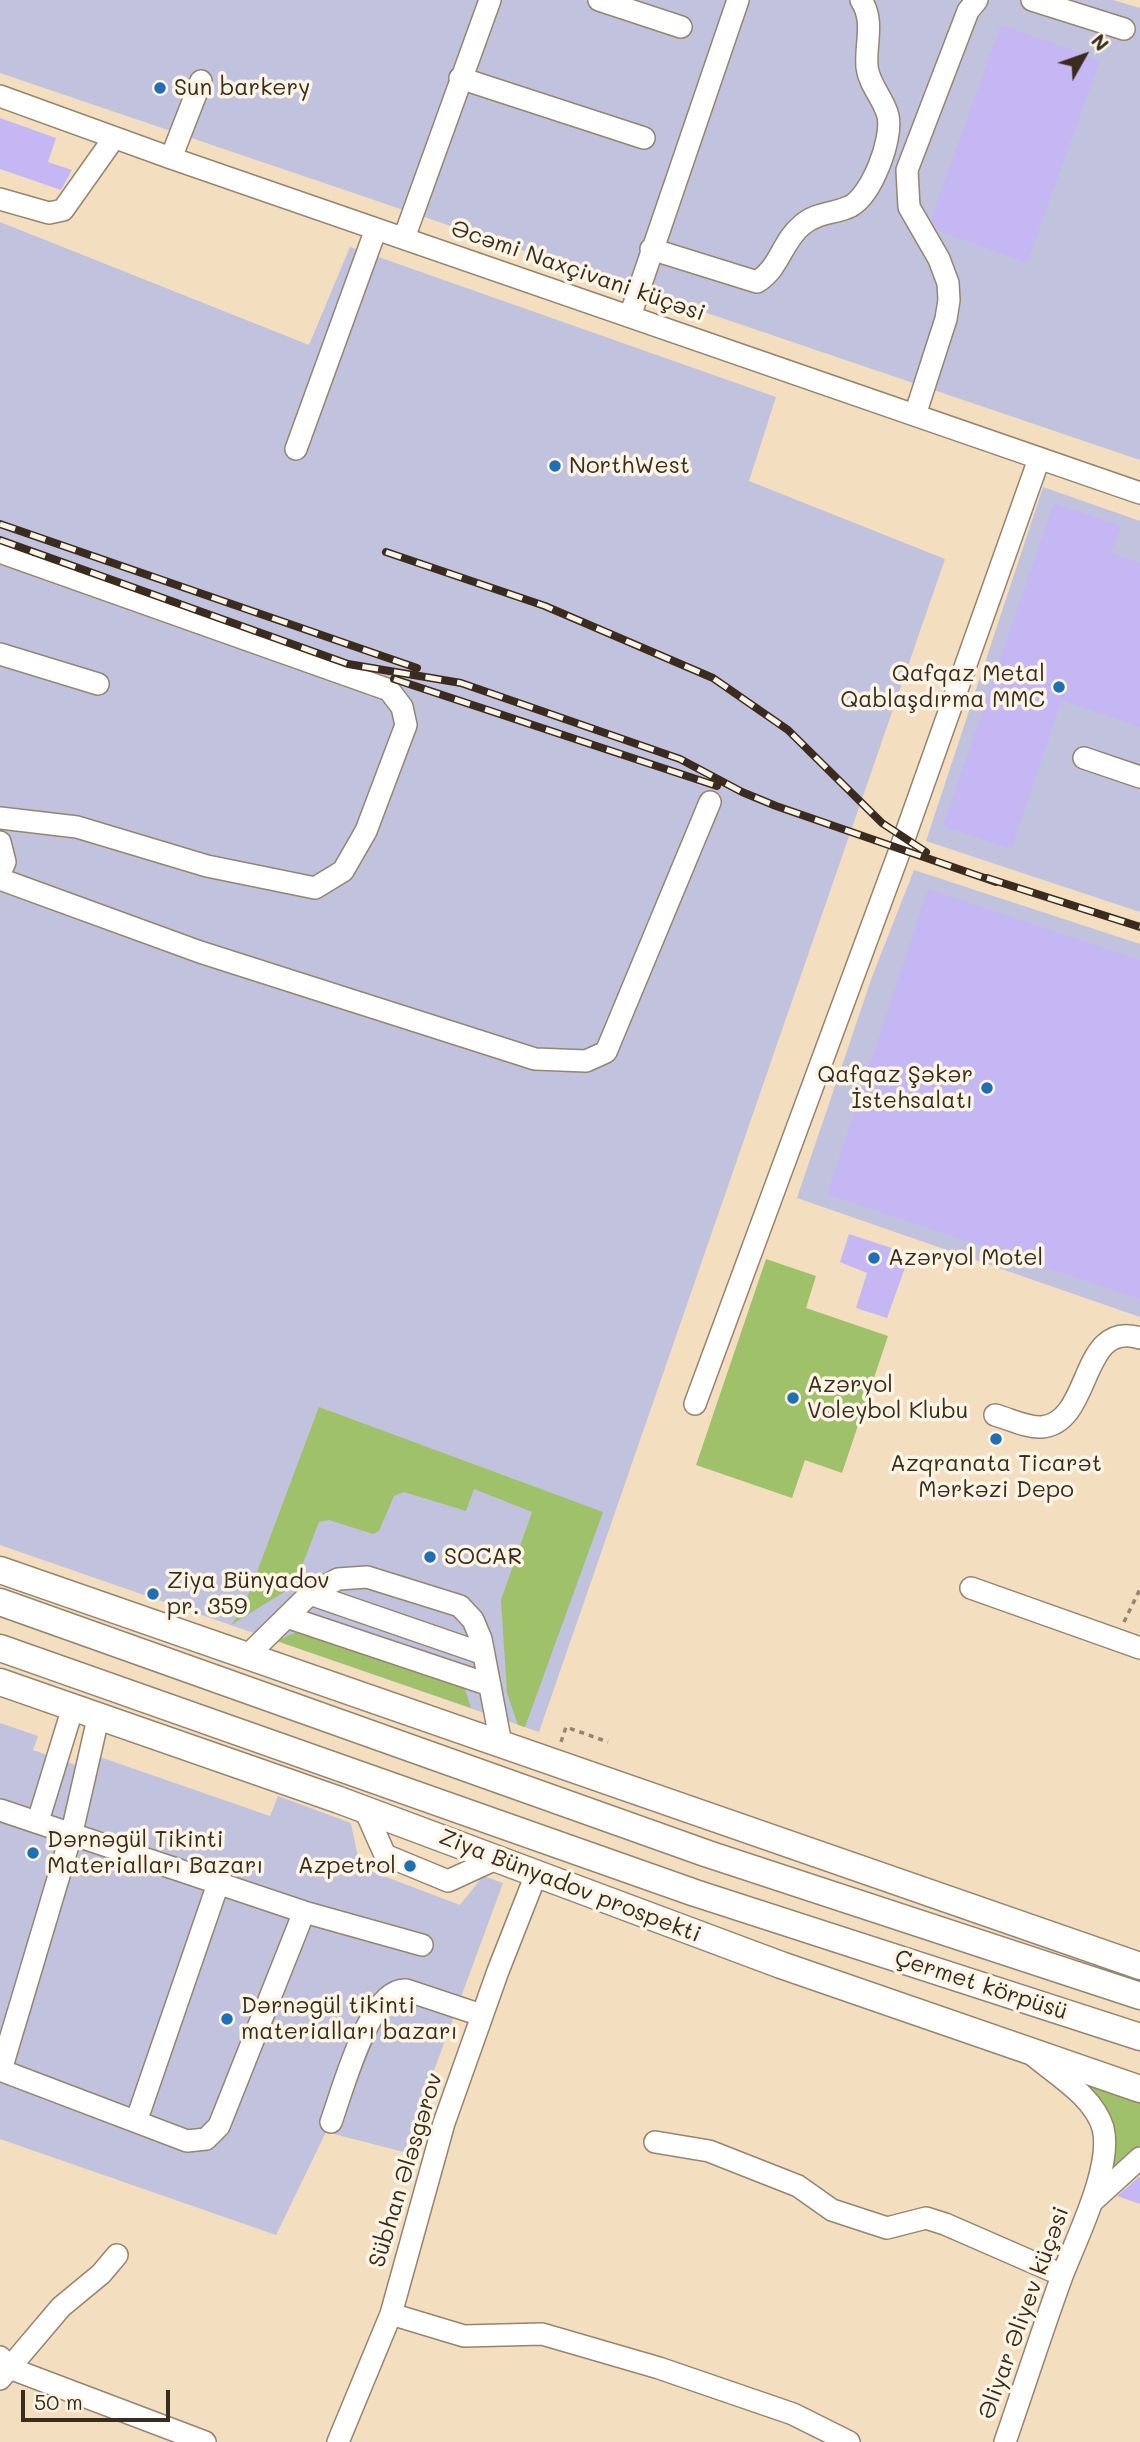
<!DOCTYPE html>
<html>
<head>
<meta charset="utf-8">
<style>
  body { margin:0 }
  #map { position:relative; width:1140px; height:2442px; overflow:hidden; background:#f3dec0; font-family:Mali,sans-serif }
  canvas { display:block }
  .north { position:absolute; left:1049px; top:21px; width:70px; height:70px; -webkit-text-stroke:5px #fcf5e5; paint-order:stroke; rotate:50deg; font-size:19px; font-weight:700; line-height:28px; text-align:center; color:#3b2a1e }
  .north::after { content:''; display:block; margin:auto; width:24px; height:32px; background:#3b2a1e; clip-path:polygon(50% 0,100% 100%,50% 72%,0 100%) }
  .scale { position:absolute; left:21px; top:2390px; width:149px; height:32px; box-sizing:border-box; border:4px solid #3b2a1e; border-top:0; padding-left:9px; font-size:21px; line-height:24px; white-space:nowrap; color:#3b2a1e; -webkit-text-stroke:5px #fcf5e5; paint-order:stroke }
</style>
</head>
<body>
<div id="map">
<canvas width="1140" height="2442"></canvas>
<div class="north">N</div>
<div class="scale">50 m</div>
</div>
<script>
const g = document.querySelector('canvas').getContext('2d');
g.lineJoin = 'round';
function paint(path, color) {
  g.fillStyle = color;
  g.fill(path, 'evenodd');
}
function stroke(path, color, width, dash) {
  g.strokeStyle = color;
  g.lineWidth = width;
  g.lineCap = dash ? 'butt' : 'round';
  g.setLineDash(dash || []);
  g.stroke(path);
}
function label(font, color, halo, rows, align = 'center') {
  g.font = font + ' Mali,sans-serif';
  g.lineWidth = 7;
  g.setLineDash([]);
  g.textBaseline = 'middle';
  g.strokeStyle = halo;
  g.fillStyle = color;
  for (const [text, x, y, turn = 0] of rows) {
    g.save();
    g.translate(x, y);
    g.rotate((+turn || 0) * Math.PI / 180);
    g.textAlign = isNaN(turn) ? turn : align;
    if (halo) g.strokeText(text, 0, 0);
    g.fillText(text, 0, 0);
    g.restore();
  }
}
paint(new Path2D(`
  M0 0H1113L1140 8V460L0 73Z
  M0 222 309 345 350 247 776 397 749 481 945 559 539 1732 0 1545Z
  M1043 487 1140 521V912L926 841Z
  M914 870 1140 944V1317L797 1198 872 977Z
  M0 1723 38 1736 33 1750 93 1771 97 1756 270 1816 278 1796 351 1823 360 1867 460 1905 483 1876 503 1883 404 2152 326 2132 276 2235 0 2139Z`), '#c1c2dd');
paint(new Path2D(`
  M766 1259 816 1276 806 1308 888 1336 842 1473 805 1460 792 1498 696 1465Z
  M319 1407 603 1512 525 1727 518 1725 507 1693 501 1600 532 1512 474 1489 466 1511 404 1492 394 1496 379 1531 373 1534 329 1520 319 1522 294 1586 231 1625 243 1609Z
  M299 1631 465 1689 471 1708 277 1641Z
  M1085 2083 1140 2102V2146L1109 2173C1116 2130 1117 2116 1085 2083Z`), '#9fc16a');
paint(new Path2D(`
  M1001 25 1100 60 1027 263 937 230 931 219Z
  M0 118 56 138 48 162 72 170 61 190 0 169Z
  M1054 503 1121 526 1111 553 1140 563V727L1062 700 1011 849 943 826Z
  M928 889 1140 960V1299L827 1194Z
  M849 1234 910 1254 887 1318 856 1308 867 1273 840 1262Z
  M1140 2176V2204L1117 2196Z`), '#c5b7f4');
const minor = new Path2D(`
  M599 0 681 27
  M1032 0 1124 29
  M460 78 644 138
  M0 96 171 158 1140 493
  M171 158 201 81
  M0 199 49 213 63 210 114 138
  M404 238 490 0
  M651 249 757 282C780 268 782 241 802 225 817 212 835 214 851 206 872 194 893 139 888 116 884 99 869 85 867 67 865 44 875 21 861 0
  M630 316 738 0
  M915 415 946 319 949 300 948 283 939 259 909 207 907 170 968 11 977 0
  M296 449 376 229
  M0 552 389 690 402 707 406 725 366 831 343 871 315 888 207 866 77 827 0 818
  M0 654 98 684
  M1084 758 1140 777
  M0 842 5 862 0 873
  M0 879 200 952 535 1059 586 1061 606 1052 710 802
  M695 1404 900 850 1039 459
  M995 1415C1010 1419 1027 1428 1042 1427 1093 1422 1079 1319 1140 1338
  M971 1588 1140 1648
  M310 1594 484 1654
  M287 1617 490 1685
  M247 1656 310 1594 338 1579 367 1577 460 1606 473 1620 481 1639 501 1744
  M0 1810 304 1912 422 1945
  M365 1810 385 1855 448 1881 498 1858
  M38 1821 73 1707
  M0 2070 187 2141 206 2139 219 2126 304 1912
  M1 2070 72 1832 99 1714
  M137 2119 218 1884
  M331 2122C342 2093 369 1987 406 1990L481 2015
  M655 2142 709 2151 798 2186 832 2210 887 2228 926 2218 945 2224 1062 2275
  M1094 2200 1140 2158
  M391 2314 464 2336 542 2334 659 2368 793 2414 849 2442
  M0 2357 12 2369 205 2442
  M0 2379 61 2307 101 2274 117 2255
  M338 2442 391 2314 444 2123 498 1971 537 1872
  M1005 2442C1024 2387 1042 2331 1062 2276 1076 2239 1113 2167 1103 2128 1094 2097 1058 2076 1034 2056`);
const major = new Path2D(`
  M0 1570 1140 1966
  M0 1602 708 1854 1140 1996
  M0 1648 695 1893 1140 2037
  M0 1682 339 1800 781 1965 1140 2089`);
stroke(minor, '#97846f', 24);
stroke(major, '#97846f', 29);
stroke(new Path2D(`
  M1124 1622 1140 1589
  M561 1742 566 1727 608 1742`), '#97846f', 3.5, [5, 5]);
stroke(minor, '#fff', 21);
stroke(major, '#fff', 26);
const rail = new Path2D(`
  M0 524 417 668
  M0 540 348 664 461 683 680 759 742 792 776 806 996 882
  M386 552 545 606 713 678 788 730 882 823 926 852
  M394 679 717 786
  M987 878 1140 927`);
stroke(rail, '#3b2a1e', 8);
stroke(rail, '#fcf5e5', 5, [16]);
for (const [x, y, r, color] of [
  [160,88,7,"#1f6fb2"],
  [555,466,7,"#1f6fb2"],
  [1059,687,7,"#1f6fb2"],
  [987,1088,7,"#1f6fb2"],
  [874,1258,7,"#1f6fb2"],
  [793,1398,7,"#1f6fb2"],
  [996,1439,7,"#1f6fb2"],
  [430,1557,7,"#1f6fb2"],
  [153,1594,7,"#1f6fb2"],
  [33,1853,7,"#1f6fb2"],
  [410,1866,7,"#1f6fb2"],
  [227,2019,7,"#1f6fb2"]
]) {
  const dot = new Path2D();
  dot.arc(x, y, r, 0, 2 * Math.PI);
  g.fillStyle = color;
  g.fill(dot);
  stroke(dot, '#fcf5e5', 2.5);
}
label('23px', '#3b2a1e', '#fcf5e5', [
  ["Sun barkery",174,88],
  ["NorthWest",569,466],
  ["Qafqaz Metal",1045,674,"right"],
  ["Qablaşdırma MMC",1045,700,"right"],
  ["Qafqaz Şəkər",973,1075,"right"],
  ["İstehsalatı",973,1101,"right"],
  ["Azəryol Motel",888,1258],
  ["Azəryol",807,1385],
  ["Voleybol Klubu",807,1411],
  ["Azqranata Ticarət",996,1464,"center"],
  ["Mərkəzi Depo",996,1490,"center"],
  ["SOCAR",444,1557],
  ["Ziya Bünyadov",167,1581],
  ["pr. 359",167,1607],
  ["Dərnəgül Tikinti",47,1840],
  ["Materialları Bazarı",47,1866],
  ["Azpetrol",396,1866,"right"],
  ["Dərnəgül tikinti",241,2006],
  ["materialları bazarı",241,2032]
], 'left');
label('23px', '#3b2a1e', '#fcf5e5', [
  ["Əcəmi Naxçivani küçəsi",578,271,19],
  ["Ziya Bünyadov prospekti",570,1886,21],
  ["Çermet körpüsü",981,1985,18],
  ["Sübhan Ələsgərov",406,2170,-73],
  ["Əliyar Əliyev küçəsi",1024,2313,-70]
]);
</script>
</body>
</html>
